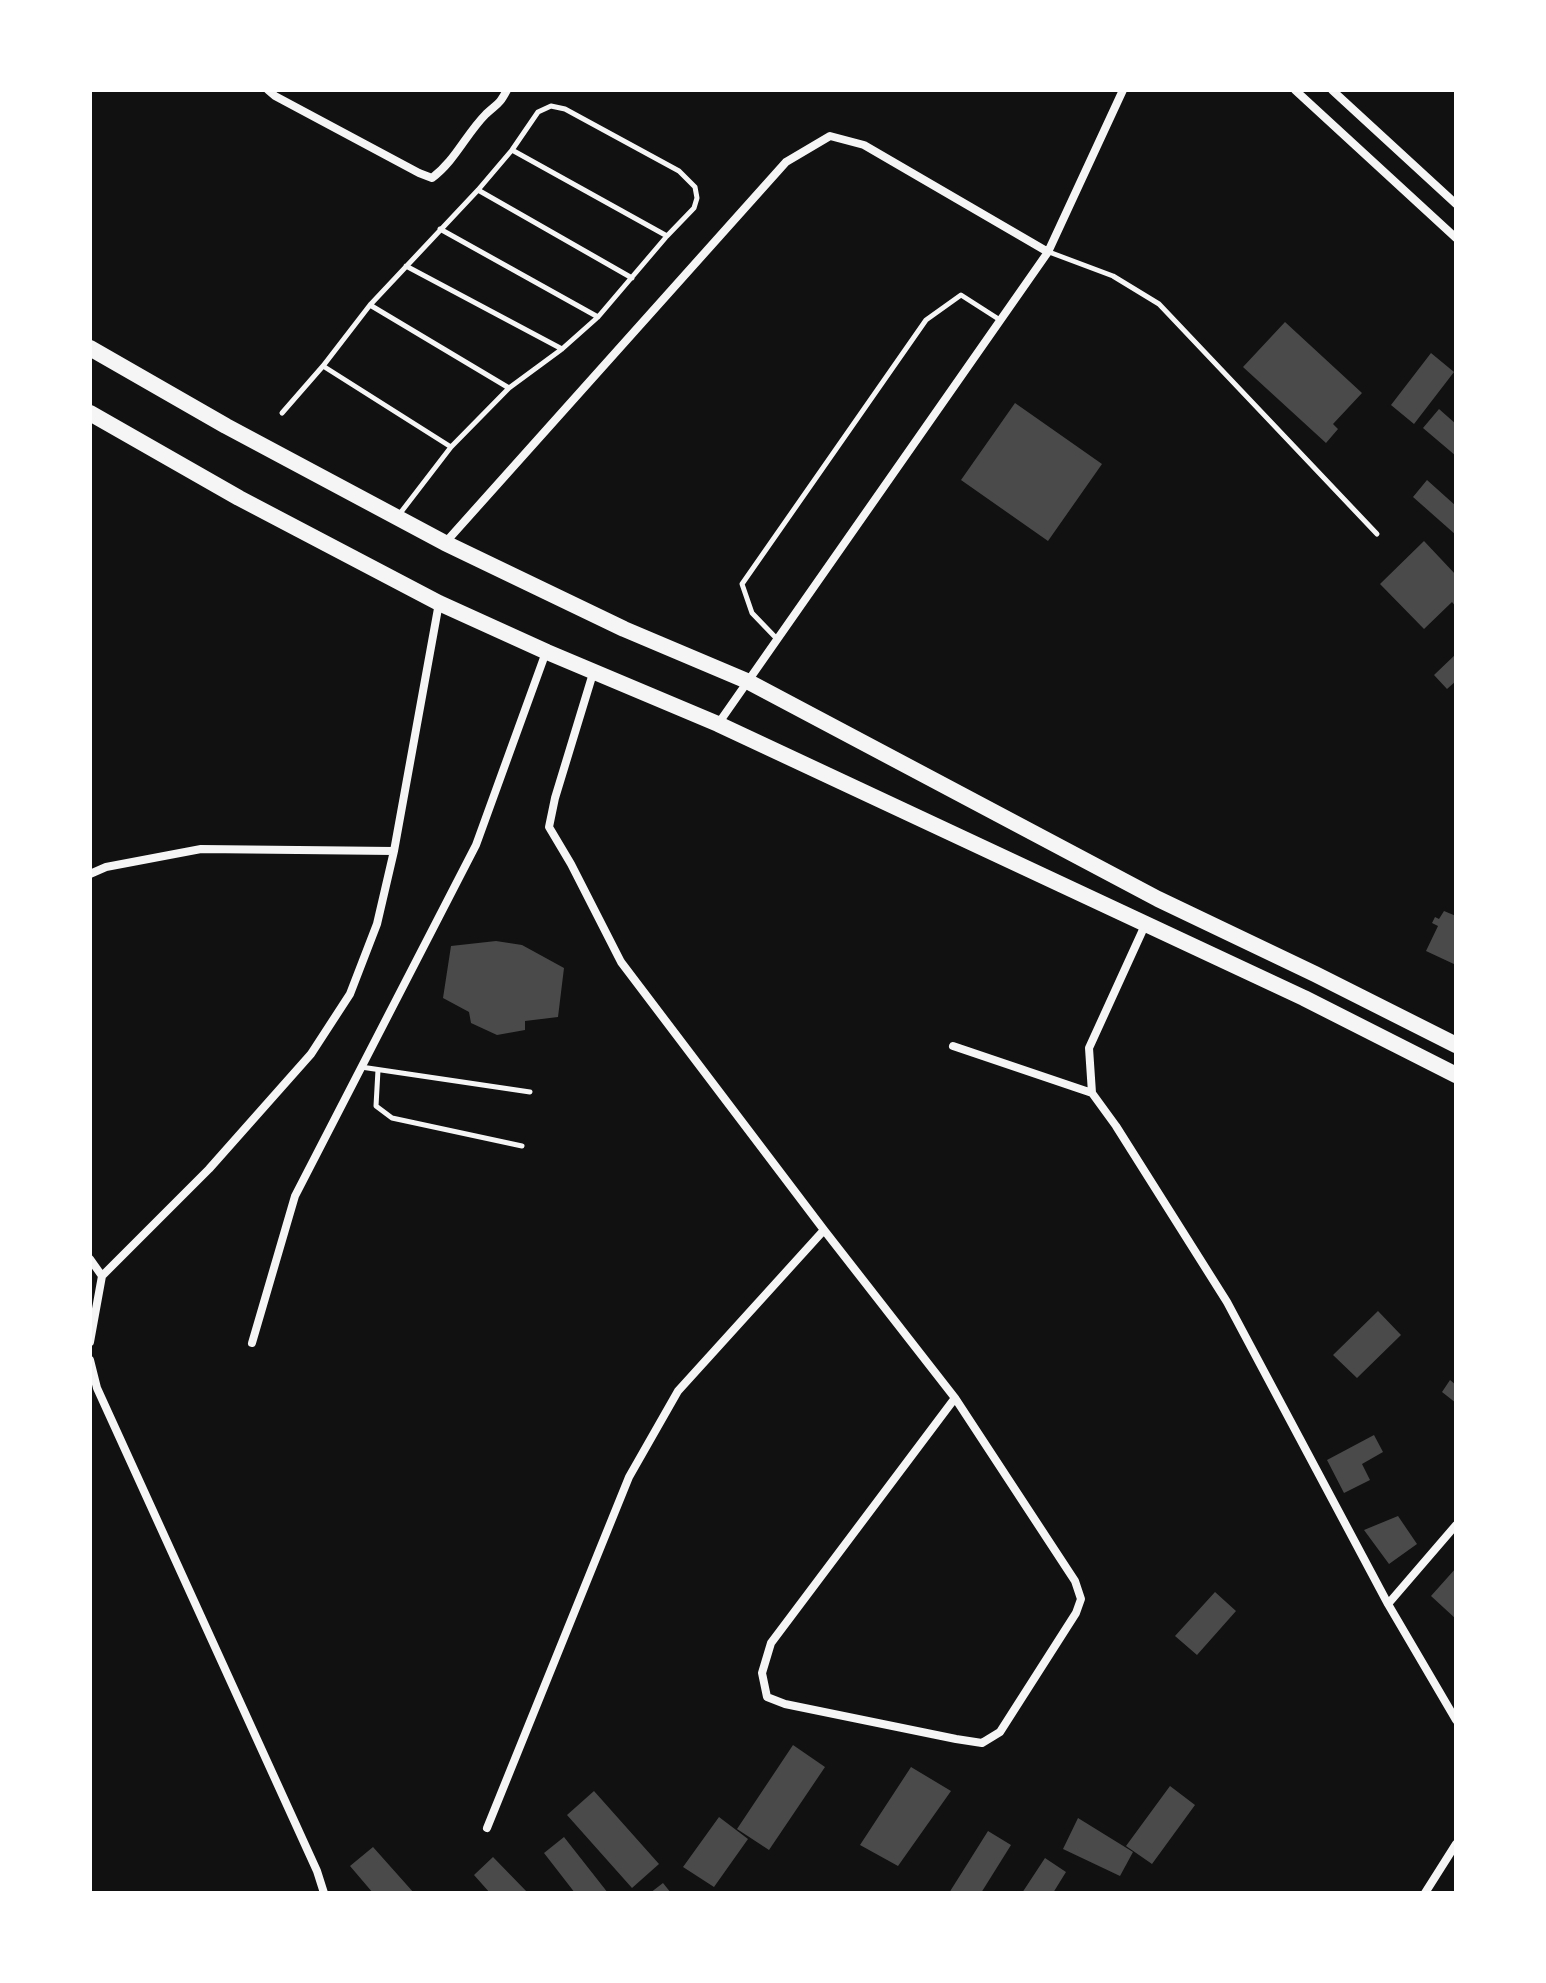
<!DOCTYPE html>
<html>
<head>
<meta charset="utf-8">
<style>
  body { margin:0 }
  #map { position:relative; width:1546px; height:1983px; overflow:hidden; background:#111; font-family:"DejaVu Sans",sans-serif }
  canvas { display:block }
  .frame { position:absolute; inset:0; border:92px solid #fff; pointer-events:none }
</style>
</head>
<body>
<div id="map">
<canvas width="1546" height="1983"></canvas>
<div class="frame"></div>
</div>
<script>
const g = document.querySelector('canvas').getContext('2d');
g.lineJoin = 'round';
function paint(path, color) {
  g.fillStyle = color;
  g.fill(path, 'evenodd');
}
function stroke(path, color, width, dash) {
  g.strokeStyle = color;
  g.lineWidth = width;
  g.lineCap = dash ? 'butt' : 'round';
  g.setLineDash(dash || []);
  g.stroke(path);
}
paint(new Path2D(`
  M1285 322 1362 393 1333 424 1338 429 1326 443 1243 367Z
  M1431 353 1454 372 1414 424 1391 405Z
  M1015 403 1102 464 1048 541 961 480Z
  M1439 409 1456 424V456L1423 428Z
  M1427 480 1456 506V535L1413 497Z
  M1424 541 1456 575V607L1452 602 1424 629 1380 584Z
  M1456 654V681L1447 689 1434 675Z
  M1444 911 1456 916V965L1426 951 1438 926 1432 923 1435 917 1439 919Z
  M496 941 522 945 564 968 558 1017 525 1021V1030L497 1035 471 1023 469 1012 443 998 451 946Z
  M1378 1311 1401 1335 1357 1378 1333 1355Z
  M1450 1380 1456 1385V1403L1442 1392Z
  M1374 1435 1383 1452 1362 1464 1370 1480 1344 1493 1327 1460Z
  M1398 1516 1417 1544 1389 1564 1364 1530Z
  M1456 1568V1619L1431 1596Z
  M1215 1592 1236 1611 1197 1655 1175 1636Z
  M793 1745 825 1767 769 1850 737 1829Z
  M911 1767 951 1791 898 1866 860 1845Z
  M1170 1786 1195 1805 1152 1864 1126 1846Z
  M594 1791 659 1864 632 1888 567 1815Z
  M719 1817 748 1839 714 1887 683 1867Z
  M1078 1818 1133 1852 1120 1876 1063 1849Z
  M988 1831 1011 1845 981 1893H949Z
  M564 1837 608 1893H575L544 1853Z
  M373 1847 414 1893H373L350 1866Z
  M493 1857 528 1893H490L474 1875Z
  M1045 1858 1066 1872 1053 1893H1022Z
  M663 1883 671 1893H650Z`), '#4a4a4a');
stroke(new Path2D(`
  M512 150 667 236
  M478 190 632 278
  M440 229 598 317
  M1049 252 1113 276 1159 304 1377 534
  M406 266 562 349
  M370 305 509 388
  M323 366 451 447
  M282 413 323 366 370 305 478 190 512 150 538 112 551 106 565 109 679 171 695 187 697 198 694 208 667 236 598 317 562 349 509 388 451 447 398 516
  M777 639 752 613 742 584 926 320 961 295 1000 320
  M361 1067 530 1092
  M378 1070 376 1106 392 1118 522 1146`), '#f5f5f5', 5);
stroke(new Path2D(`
  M268 90 275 96 419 173 432 178C455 161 466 134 486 114 498 103 499 105 507 90
  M1295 90 1456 238
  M1332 90 1456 204
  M445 543 786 162 830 136 864 145 1048 252
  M594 670 555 798 549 827 571 864 621 962 824 1230 955 1398 1075 1581 1081 1599 1076 1613 1000 1732 982 1743 956 1739 785 1704 767 1697 762 1673 771 1643 955 1398
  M718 724 1048 252 1123 90
  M90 874 106 867 201 849 394 851
  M1146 923 1089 1048 1092 1093 1116 1126 1227 1302 1388 1604
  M953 1046 1092 1093
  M90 1259 102 1276 90 1342
  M102 1276 209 1169 311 1054 350 994 377 924 394 851 439 603
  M252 1343 295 1196 476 845 546 652
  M90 1360 97 1388 317 1871 324 1893
  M1456 1525 1388 1604 1456 1720
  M487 1828 629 1477 678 1391 824 1230
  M1425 1893 1456 1844`), '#f5f5f5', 8);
stroke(new Path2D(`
  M90 348 226 426 445 543 624 629 747 681 1158 899 1315 974 1456 1045
  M90 413 239 498 439 603 547 652 718 724 1304 998 1456 1075`), '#f5f5f5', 16);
</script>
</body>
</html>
